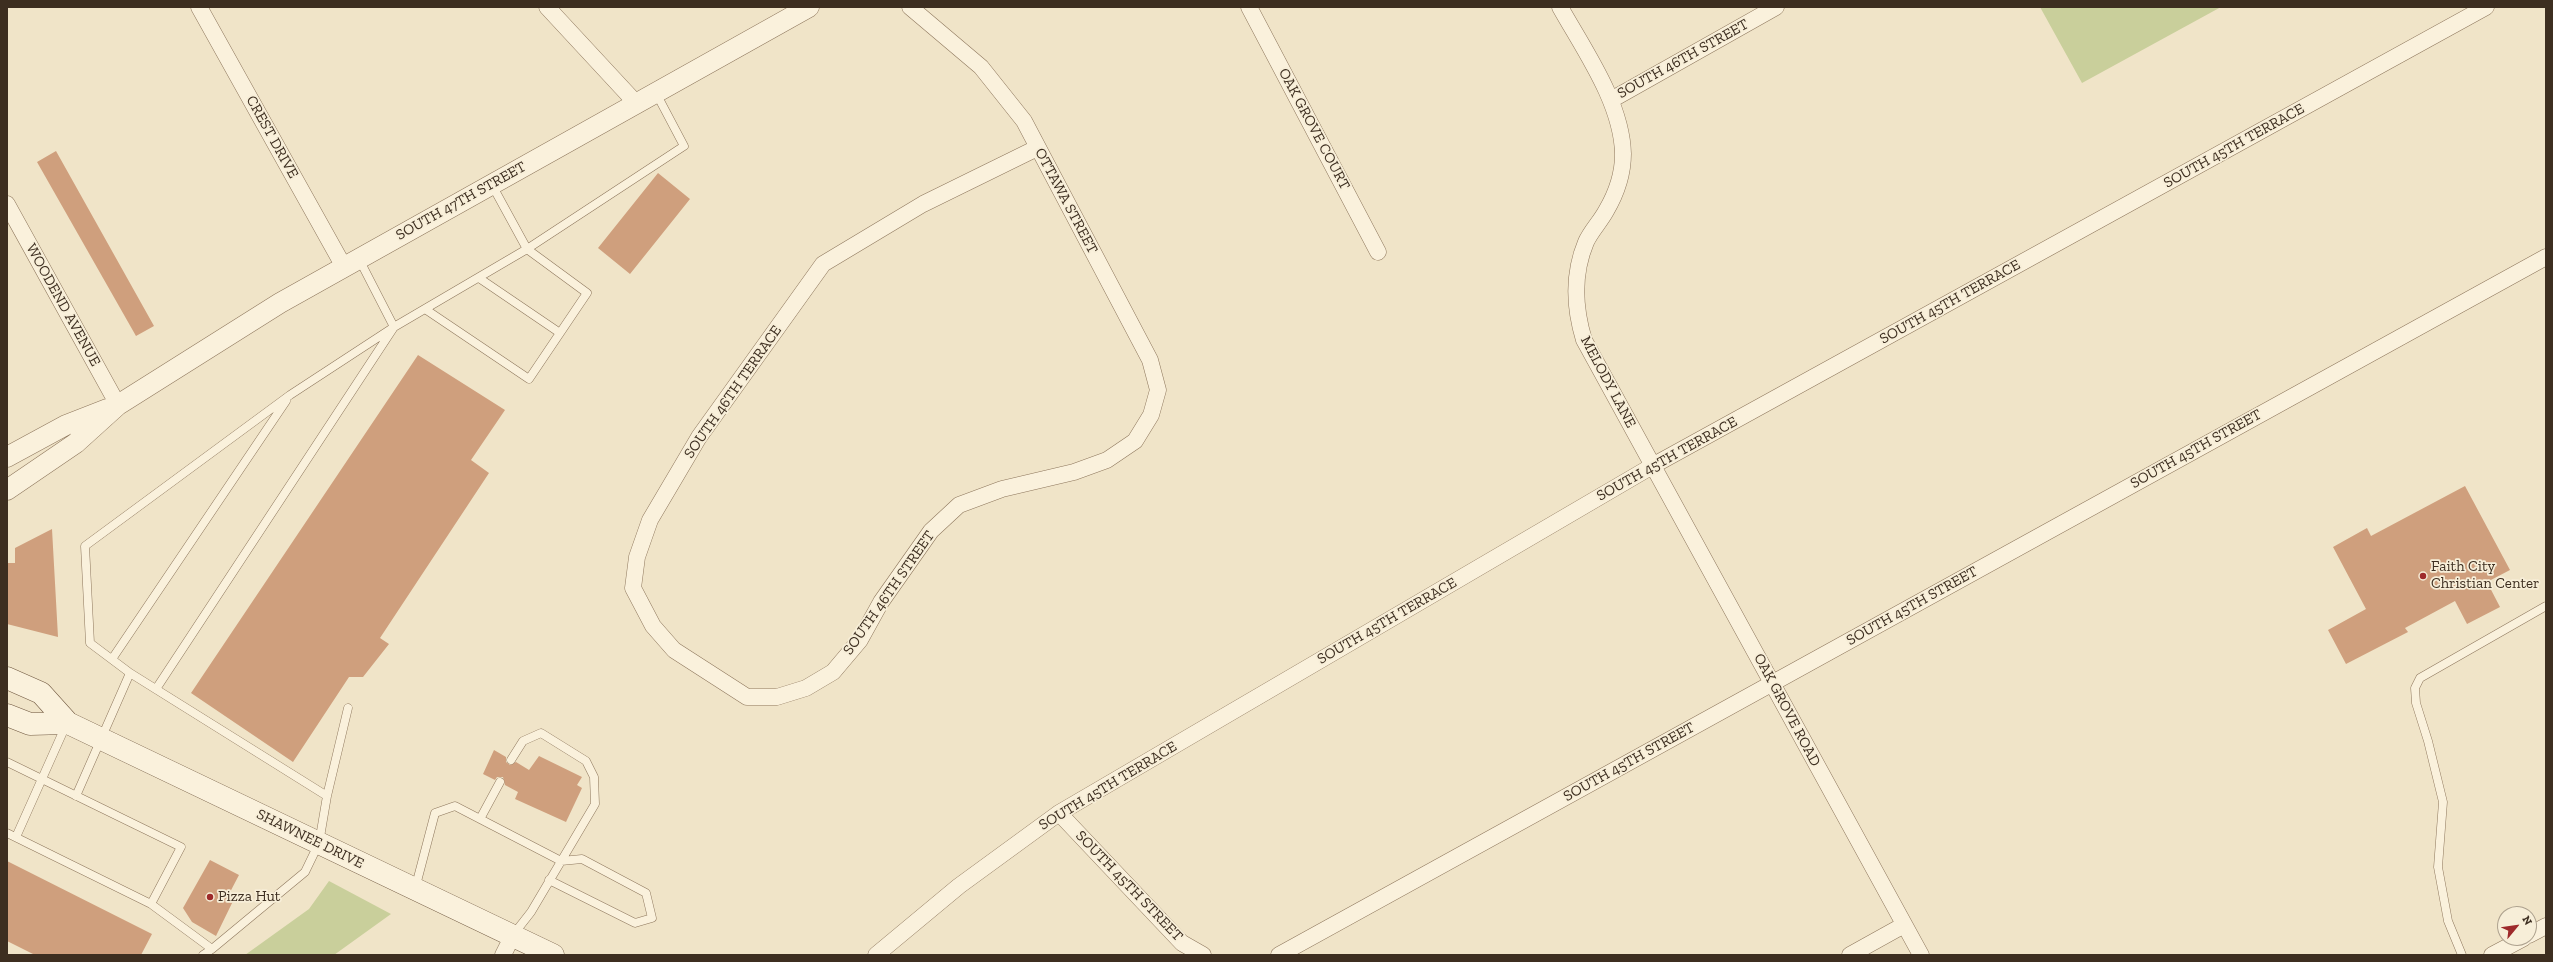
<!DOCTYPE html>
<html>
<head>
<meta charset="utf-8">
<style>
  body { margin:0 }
  #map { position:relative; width:2553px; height:962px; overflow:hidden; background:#f0e4c8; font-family:"Zilla Slab",serif }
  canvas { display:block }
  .frame { position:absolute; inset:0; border:8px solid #3d2e20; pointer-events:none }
  .north { position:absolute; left:2497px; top:906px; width:40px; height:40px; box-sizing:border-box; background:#f7eed8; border:1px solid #ada18e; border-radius:50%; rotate:61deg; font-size:11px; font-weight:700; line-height:16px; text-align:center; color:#3d2e20 }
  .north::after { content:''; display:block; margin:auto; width:14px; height:18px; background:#9e2a2b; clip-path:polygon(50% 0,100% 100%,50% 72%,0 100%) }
</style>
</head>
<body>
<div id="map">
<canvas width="2553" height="962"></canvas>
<div class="frame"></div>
<div class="north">N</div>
</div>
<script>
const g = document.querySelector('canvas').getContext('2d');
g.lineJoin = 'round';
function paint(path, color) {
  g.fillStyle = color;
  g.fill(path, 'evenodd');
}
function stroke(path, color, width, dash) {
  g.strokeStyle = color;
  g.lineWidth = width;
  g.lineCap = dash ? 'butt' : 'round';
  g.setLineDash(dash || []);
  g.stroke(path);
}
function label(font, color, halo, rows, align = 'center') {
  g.font = font + ' "Zilla Slab",serif';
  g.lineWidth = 3.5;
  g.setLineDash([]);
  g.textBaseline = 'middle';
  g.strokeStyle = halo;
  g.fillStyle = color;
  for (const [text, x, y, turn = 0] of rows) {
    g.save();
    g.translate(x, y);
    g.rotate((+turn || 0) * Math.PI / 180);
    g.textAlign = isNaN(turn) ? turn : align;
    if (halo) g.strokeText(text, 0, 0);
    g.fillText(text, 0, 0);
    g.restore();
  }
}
paint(new Path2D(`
  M2040 7H2221L2082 83Z
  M329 881 391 914 334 955H245L309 909Z`), '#c9cf9b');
paint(new Path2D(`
  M56 151 154 326 136 336 37 162Z
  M658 173 690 199 630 274 598 248Z
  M418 355 505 410 471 460 489 473 380 638 389 644 363 677H349L293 762 191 693Z
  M2465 486 2510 570 2487 582 2500 607 2467 624 2455 601 2405 628 2408 632 2346 664 2328 630 2366 609 2333 547 2367 528 2371 536Z
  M52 529 58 637 7 624V563H15V548Z
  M494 750 506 757V762L510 765 516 762 529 770 539 756 582 777 577 785 582 788 566 822 515 799 518 792 505 785 503 777H497L495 780 483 774Z
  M210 860 239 875 228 896 234 899 216 936 192 922 183 908Z
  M7 861 152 934 141 955H35L7 941Z`), '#cf9f7d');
const service = new Path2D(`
  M479 278 560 333 587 293 527 249 684 146 656 93
  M425 309 529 379 560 333
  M112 659 286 401
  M156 689 394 327 527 249 492 185
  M511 760 523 741 541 733 586 761 594 777 595 804 531 912 513 935
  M7 762 181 847 151 904 7 833
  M76 796 130 673
  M327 796 348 708
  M480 819 500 782
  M16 837 66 725
  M415 889 435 813 455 806 561 861 582 859 646 893 652 918 635 923 549 880
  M151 904 212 949 305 872 319 843 327 796 130 673 90 643 85 546 290 395 394 327 359 259
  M203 955 212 949
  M2462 955 2448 921 2438 867 2443 802 2428 741 2416 703 2415 688 2420 678 2546 606`);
const minor = new Path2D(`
  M199 7 344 267
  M547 7 636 103
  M910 7 981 67 1024 121 1150 360 1158 390 1151 415 1135 441 1107 460 1074 472 1002 489 959 505 931 531 881 602 860 640 833 672 806 688 777 697H747L674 650 653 626 633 588 637 557 650 520 699 437 823 264 923 204 1037 148
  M1249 7 1378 252
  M1560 7C1584 50 1622 103 1623 154 1623 173 1616 194 1606 211 1600 222 1591 231 1586 242 1573 273 1574 307 1584 340L1921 955
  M1611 100 1776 7
  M7 204 118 405
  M1059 813 1182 943 1203 955
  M2529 935 2546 926
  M503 955 513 935
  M876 955 959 886 1059 813 1654 465 2486 7
  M1279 955 2546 257
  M1850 955 1904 925
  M2492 955 2524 938`);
const tertiary = new Path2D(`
  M7 457 66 425 107 409
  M7 490 76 443 118 405 280 303 809 7`);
const secondary = new Path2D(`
  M7 678 41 693 68 723 553 955
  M7 715 30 724 68 723`);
stroke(service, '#8d765c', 9);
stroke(minor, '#8d765c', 17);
stroke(tertiary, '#8d765c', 21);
stroke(secondary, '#6f573f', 23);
stroke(service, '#faf1dc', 8);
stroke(minor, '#faf1dc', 16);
stroke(tertiary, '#faf1dc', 20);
stroke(secondary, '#faf1dc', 22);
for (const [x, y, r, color] of [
  [2423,576,4,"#9e2a2b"],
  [210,897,4,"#9e2a2b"]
]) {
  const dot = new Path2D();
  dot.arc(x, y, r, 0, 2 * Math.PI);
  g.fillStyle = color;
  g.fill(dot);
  stroke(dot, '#f7eed8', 1.5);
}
label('15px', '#3d2e20', '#f7eed8', [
  ["SOUTH 46TH STREET",1683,59,-29],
  ["OAK GROVE COURT",1314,129,62],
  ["CREST DRIVE",272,137,61],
  ["SOUTH 45TH TERRACE",2234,146,-29],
  ["SOUTH 47TH STREET",461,201,-29],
  ["OTTAWA STREET",1066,201,62],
  ["SOUTH 45TH TERRACE",1950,302,-29],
  ["WOODEND AVENUE",63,305,61],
  ["MELODY LANE",1608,382,62],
  ["SOUTH 46TH TERRACE",733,392,-55],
  ["SOUTH 45TH STREET",2196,449,-29],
  ["SOUTH 45TH TERRACE",1667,459,-29],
  ["SOUTH 46TH STREET",889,593,-55],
  ["SOUTH 45TH STREET",1912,606,-29],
  ["SOUTH 45TH TERRACE",1387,621,-30],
  ["OAK GROVE ROAD",1787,710,62],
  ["SOUTH 45TH STREET",1629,762,-29],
  ["SOUTH 45TH TERRACE",1108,786,-31],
  ["SHAWNEE DRIVE",310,839,26],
  ["SOUTH 45TH STREET",1129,886,46]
]);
label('15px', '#3d2e20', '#f7eed8', [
  ["Faith City",2431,567],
  ["Christian Center",2431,584],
  ["Pizza Hut",218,897]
], 'left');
</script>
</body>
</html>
